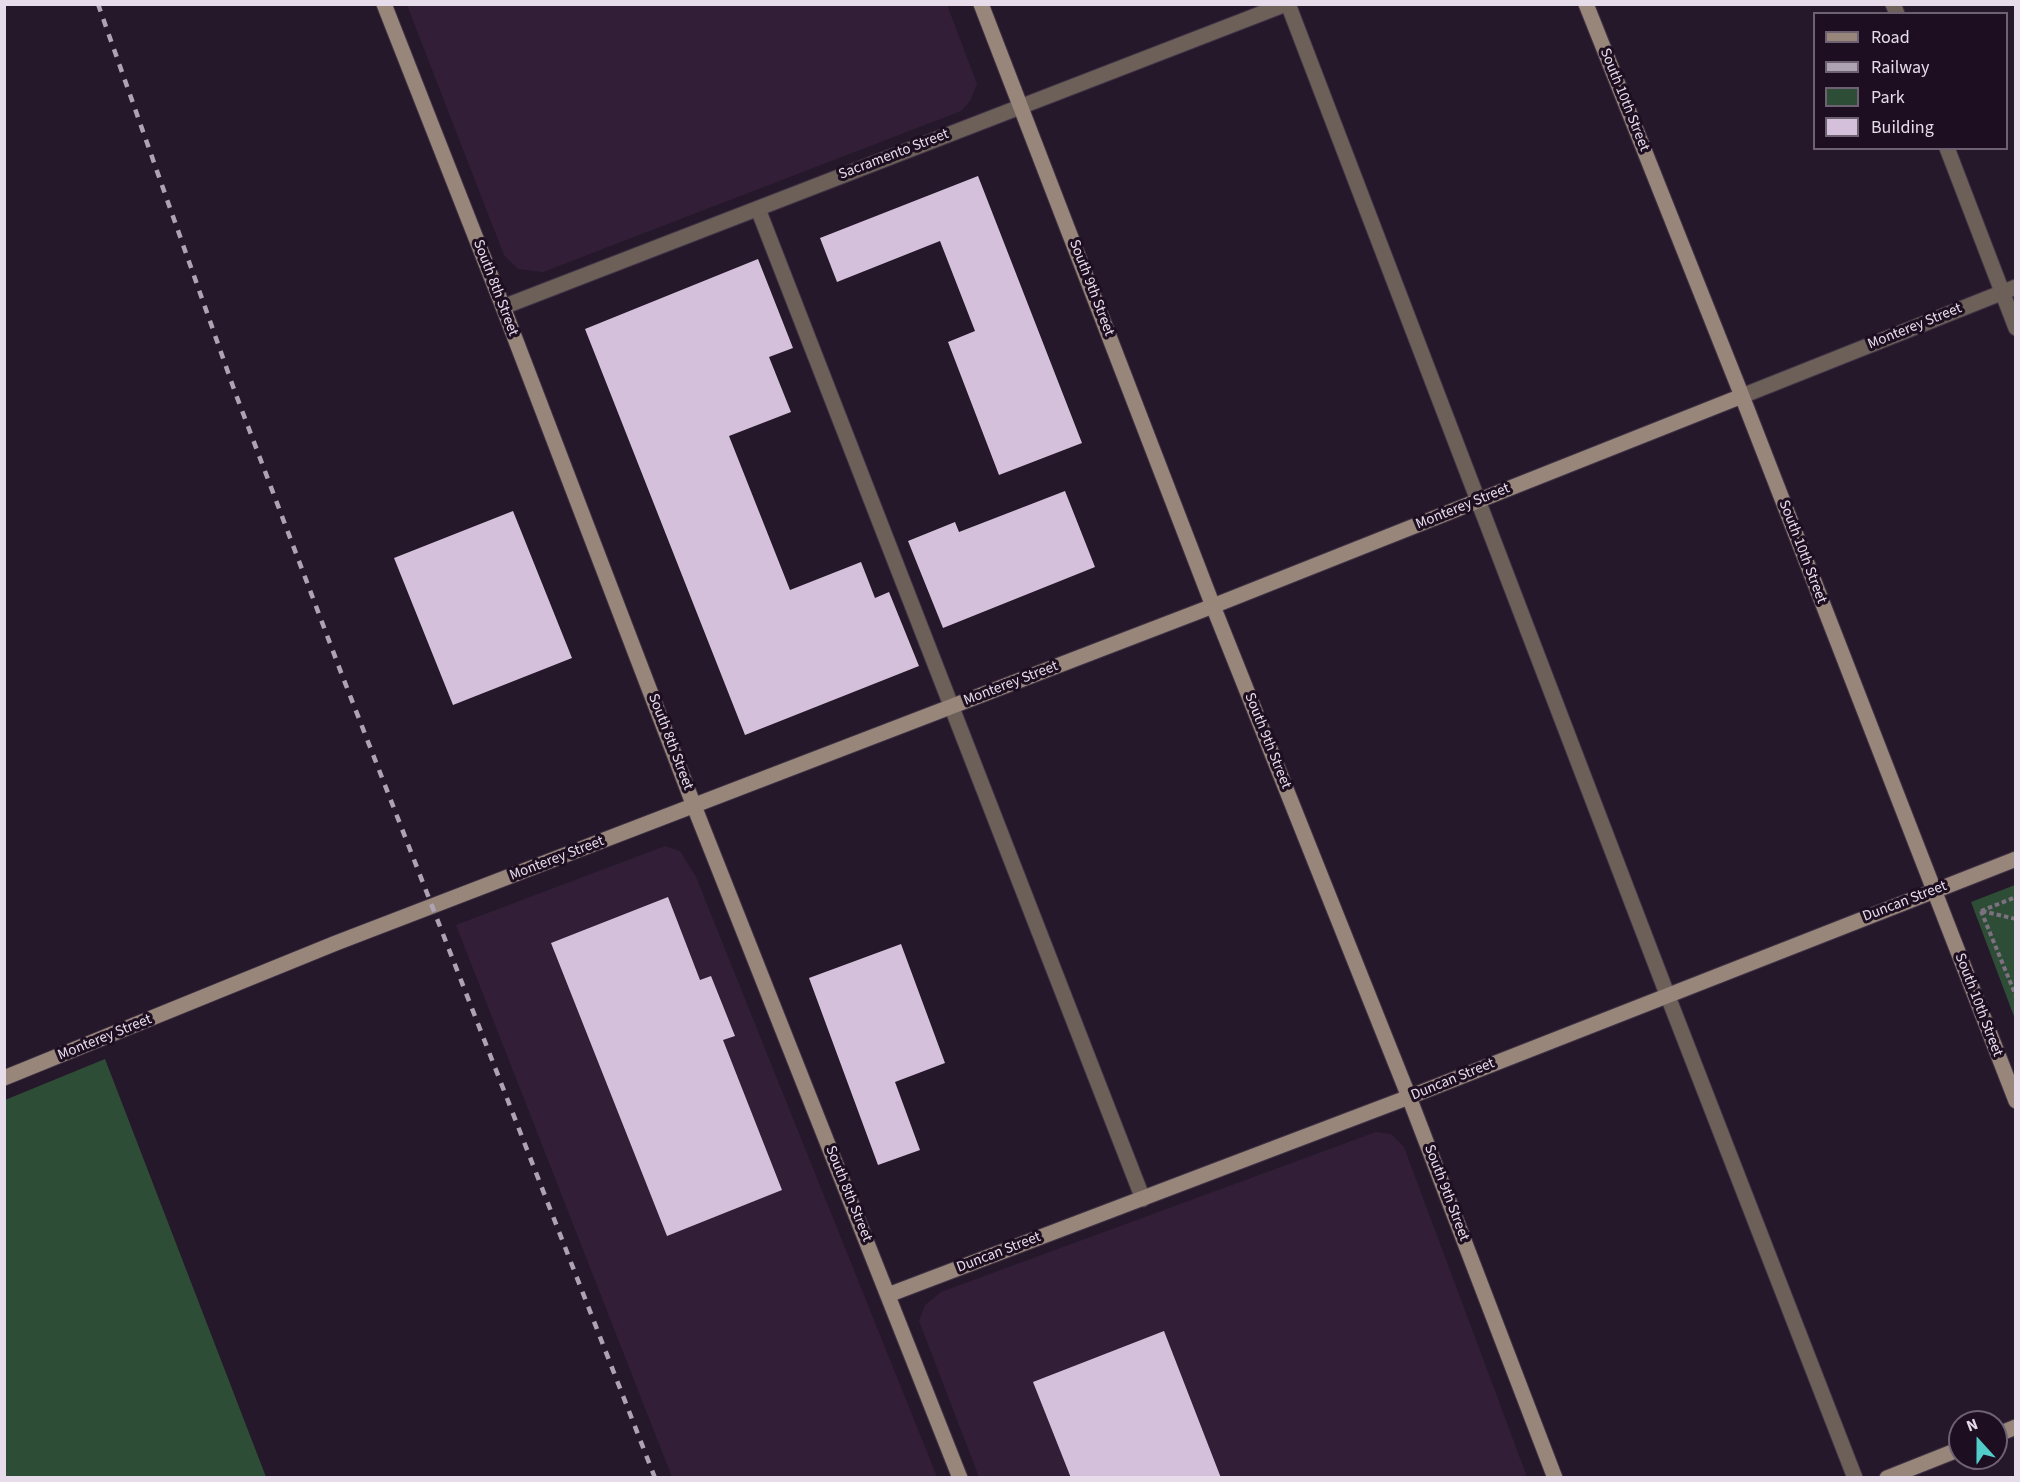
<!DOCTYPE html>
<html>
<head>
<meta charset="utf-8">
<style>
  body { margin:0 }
  #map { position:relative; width:2020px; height:1482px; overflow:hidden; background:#26182b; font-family:"Source Sans 3",sans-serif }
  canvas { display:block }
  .frame { position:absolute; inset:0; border:6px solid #e7ddea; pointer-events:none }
  .legend { position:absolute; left:1813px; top:12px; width:195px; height:138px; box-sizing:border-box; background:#1d0f21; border:2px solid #6e6171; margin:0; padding:8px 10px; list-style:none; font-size:18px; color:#e7ddea }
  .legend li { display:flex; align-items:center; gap:12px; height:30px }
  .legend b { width:30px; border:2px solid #6e6171 }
  .north { position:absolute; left:1948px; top:1410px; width:60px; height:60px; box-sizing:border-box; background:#1d0f21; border:2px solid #6e6171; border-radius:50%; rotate:339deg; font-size:16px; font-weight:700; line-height:24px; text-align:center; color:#e7ddea }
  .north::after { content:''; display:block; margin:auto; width:21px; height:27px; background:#52cdcc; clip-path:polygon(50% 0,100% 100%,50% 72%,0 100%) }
</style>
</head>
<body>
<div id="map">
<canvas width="2020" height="1482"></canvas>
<div class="frame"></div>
<ul class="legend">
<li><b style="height:8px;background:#98867b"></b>Road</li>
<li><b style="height:8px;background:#aea3b2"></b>Railway</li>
<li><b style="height:16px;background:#2e4d36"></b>Park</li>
<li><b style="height:16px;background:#d4c0da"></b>Building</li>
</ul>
<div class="north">N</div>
</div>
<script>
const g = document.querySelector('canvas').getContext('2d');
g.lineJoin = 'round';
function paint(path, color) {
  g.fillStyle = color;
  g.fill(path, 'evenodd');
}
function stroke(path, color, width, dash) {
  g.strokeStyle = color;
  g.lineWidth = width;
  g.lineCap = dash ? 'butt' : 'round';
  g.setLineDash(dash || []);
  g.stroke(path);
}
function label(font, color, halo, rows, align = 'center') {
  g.font = font + ' "Source Sans 3",sans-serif';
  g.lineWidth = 6;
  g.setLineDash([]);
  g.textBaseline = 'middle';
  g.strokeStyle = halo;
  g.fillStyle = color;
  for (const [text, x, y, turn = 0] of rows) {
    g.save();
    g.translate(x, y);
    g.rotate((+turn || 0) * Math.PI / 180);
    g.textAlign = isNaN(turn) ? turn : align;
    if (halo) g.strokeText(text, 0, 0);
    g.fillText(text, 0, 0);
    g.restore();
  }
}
paint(new Path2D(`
  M407 5H947L977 84 970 101 961 111 543 272 518 269 504 255Z
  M665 846 680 851 696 877 937 1477H672L456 925Z
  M1376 1132 1391 1134 1404 1147 1527 1477H979L919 1321 925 1305 941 1292Z`), '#321f37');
paint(new Path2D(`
  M2015 885V1019L1971 902Z
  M105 1059 266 1477H5V1100Z`), '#2e4d36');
paint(new Path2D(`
  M978 176 1082 443 999 475 948 342 975 331 940 241 837 282 820 238Z
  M758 259 793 348 769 357 791 412 729 436 790 590 861 562 875 598 889 592 919 666 745 735 585 329Z
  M1065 491 1095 567 943 628 908 541 955 522 959 532Z
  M513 511 572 658 453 705 394 558Z
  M668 897 700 980 711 976 735 1036 723 1040 782 1190 667 1236 551 943Z
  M901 944 945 1063 895 1082 920 1150 878 1165 809 978Z
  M1164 1331 1221 1478H1071L1033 1382Z`), '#d4c0da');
const lane = new Path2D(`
  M1288 4 1667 994 1855 1478
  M1893 4 1897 14
  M1947 148 2016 328
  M758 209 1143 1199`);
const street = new Path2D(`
  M503 307 1286 4
  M1742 396 2016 287`);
const secondary = new Path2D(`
  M384 4 503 307 694 806 960 1478
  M981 4 1213 606 1409 1097 1555 1478
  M1586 4 1742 396 2016 1101
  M4 1078 336 943 1213 606 1742 396
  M888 1295 1409 1097 2016 859
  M1996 1435 2016 1427
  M1887 1478 1960 1449`);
stroke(lane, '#413446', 17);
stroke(street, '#413446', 17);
stroke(secondary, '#413446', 17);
stroke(new Path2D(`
  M1981 911 2016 996
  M1981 911 2016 897
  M1982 911 2016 919`), '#7d7181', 4, [4.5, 3]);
stroke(lane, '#6c6059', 15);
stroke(street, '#6c6059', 15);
stroke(secondary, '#98867b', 15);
stroke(new Path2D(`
  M98 4 235 392 342 675 655 1478`), '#aea3b2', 4.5, [8, 8]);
label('15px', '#e7ddea', '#1d0f21', [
  ["South 10th Street",1624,100,68],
  ["Sacramento Street",894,155,-21],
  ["South 8th Street",495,288,69],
  ["South 9th Street",1091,288,69],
  ["Monterey Street",1915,327,-22],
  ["Monterey Street",1463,507,-22],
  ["South 10th Street",1802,552,69],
  ["Monterey Street",1011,684,-21],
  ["South 9th Street",1267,741,68],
  ["South 8th Street",670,742,69],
  ["Monterey Street",557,859,-21],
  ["Duncan Street",1905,902,-21],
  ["South 10th Street",1978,1005,69],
  ["Monterey Street",105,1038,-22],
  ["Duncan Street",1453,1080,-22],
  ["South 9th Street",1446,1193,69],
  ["South 8th Street",848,1194,68],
  ["Duncan Street",999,1253,-21]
]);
</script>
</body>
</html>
